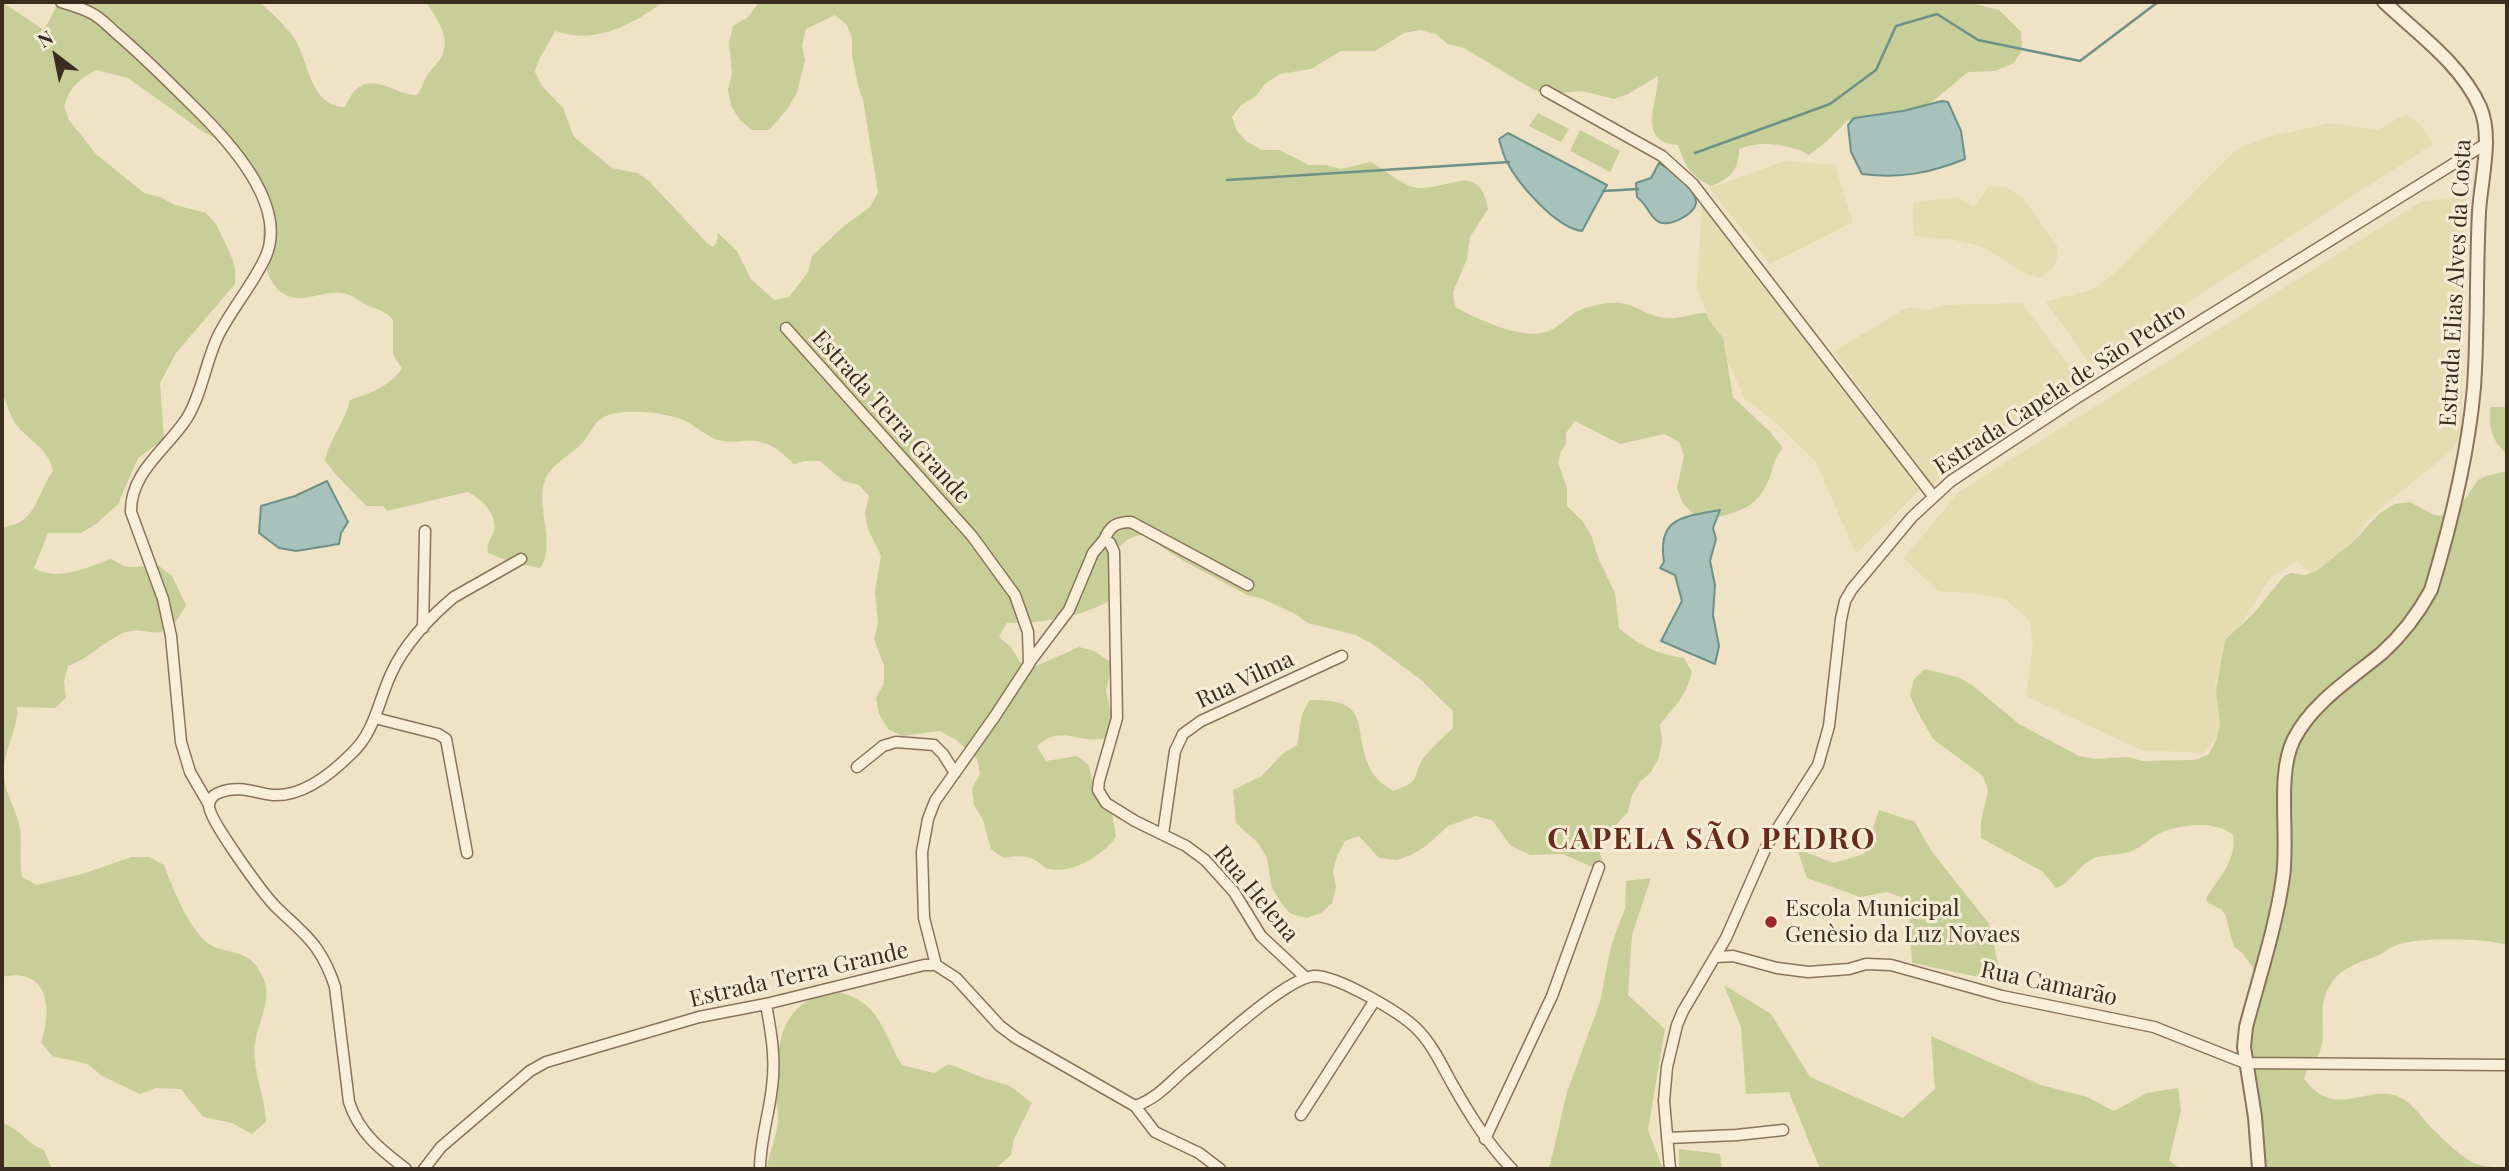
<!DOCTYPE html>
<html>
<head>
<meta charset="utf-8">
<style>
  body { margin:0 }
  #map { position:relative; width:2509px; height:1171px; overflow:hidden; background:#efe2c5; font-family:"Playfair Display",serif }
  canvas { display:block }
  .frame { position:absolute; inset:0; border:4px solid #3a2c1f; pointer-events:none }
  .north { position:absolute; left:21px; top:21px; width:70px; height:70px; -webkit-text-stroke:5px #f6ecd5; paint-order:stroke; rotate:328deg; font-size:19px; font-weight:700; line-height:28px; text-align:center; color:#3a2c1f }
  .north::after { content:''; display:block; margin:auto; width:24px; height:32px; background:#3a2c1f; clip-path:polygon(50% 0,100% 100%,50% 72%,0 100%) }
</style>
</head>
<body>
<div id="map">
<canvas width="2509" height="1171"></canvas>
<div class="frame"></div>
<div class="north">N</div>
</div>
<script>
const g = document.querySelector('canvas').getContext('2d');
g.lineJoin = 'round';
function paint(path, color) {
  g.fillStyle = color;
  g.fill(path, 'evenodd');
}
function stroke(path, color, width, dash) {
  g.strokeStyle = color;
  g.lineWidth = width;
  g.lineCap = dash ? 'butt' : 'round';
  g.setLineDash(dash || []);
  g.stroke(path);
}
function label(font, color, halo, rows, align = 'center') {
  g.font = font + ' "Playfair Display",serif';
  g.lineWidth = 6;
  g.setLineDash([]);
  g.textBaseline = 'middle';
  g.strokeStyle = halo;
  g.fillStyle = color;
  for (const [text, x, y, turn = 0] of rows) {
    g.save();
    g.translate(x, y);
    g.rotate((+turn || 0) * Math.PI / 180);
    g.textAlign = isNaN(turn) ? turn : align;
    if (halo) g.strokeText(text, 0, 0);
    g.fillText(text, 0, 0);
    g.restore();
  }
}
paint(new Path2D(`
  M2406 114 2420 124 2433 144 2091 365 2046 302 2091 290 2113 274 2237 149 2265 138 2330 123 2378 130Z
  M1785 161 1835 165 1853 222 1770 264 1709 188Z
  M1989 186 2005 187 2022 197 2057 245 2058 255 2053 268 2040 278 2026 274 1983 247 1955 240 1914 236 1913 203 1957 197 1974 207Z
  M2466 195 2461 434 2451 451 2370 517 2344 554 2318 580 2297 561 2271 577 2230 641 2215 684 2224 732 2203 753 2141 750 2026 696 2033 646 2029 620 2005 599 1966 593 1938 591 1904 558 1959 492 2421 202Z
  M1702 204 1921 488 1856 554 1816 462 1773 420 1745 399 1714 333 1697 288Z
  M2022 303 2082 384 2003 428 1951 463 1933 485 1833 352 1908 307 1929 310 1945 305Z`), '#e5dcb2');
paint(new Path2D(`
  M2 2 44 30 59 2H260C271 13 285 25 294 38 309 61 310 107 345 107 348 101 352 92 358 88 376 74 398 96 417 95 423 88 423 82 427 75 431 69 437 64 441 58 452 37 436 18 426 2H664C630 25 596 45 555 31 549 45 538 57 535 72L542 86 563 108 574 137 612 168 637 173 648 180 707 243 713 247 717 242 718 233 737 251 751 279 774 300 789 297 808 272 812 256 844 226 870 207 878 192 863 100 858 86 852 55V38L847 25 835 15 806 29 802 45 805 61 797 92 789 107 769 130H752L740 120 731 106 728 90 732 74 729 42 733 26 748 17 757 5V2H1968L1999 10 2021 32 2022 50 2014 63 1995 71 1968 72 1920 112 1861 117 1847 121 1825 143 1809 155C1788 144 1762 140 1739 149 1739 170 1730 179 1711 186 1689 175 1686 167 1678 145 1635 142 1659 100 1658 76L1628 94 1614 99 1582 91 1550 94 1534 90 1464 48 1448 44 1436 34 1420 30 1404 33 1375 51H1341L1311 69 1280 74 1266 83 1256 96 1241 105 1232 117 1237 131 1247 142 1262 150H1279L1309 165H1326L1341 169 1371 162C1384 169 1399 183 1413 187 1445 194 1479 157 1488 209L1470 237 1467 259 1453 292 1455 307C1478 319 1526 343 1551 330 1559 326 1565 320 1573 314 1583 307 1606 302 1619 303 1635 304 1648 316 1664 318 1679 320 1692 313 1706 313L1709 320 1723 338 1733 397 1769 431 1783 448C1773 458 1773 471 1767 484 1751 516 1729 510 1702 524L1682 502 1677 488 1684 456 1679 442 1664 434 1620 444 1575 421 1566 433V444L1561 451 1558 463 1567 488V506L1583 522 1591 535 1599 560 1615 593 1619 628C1636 644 1659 655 1684 658L1692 672C1685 699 1676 704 1660 725L1662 741 1659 757 1651 772 1640 782 1632 796 1628 812 1597 845 1602 859 1599 870 1563 854 1530 855 1511 846 1492 820 1476 816 1448 826 1426 846 1411 855 1397 860 1379 858 1359 836 1345 841 1337 856 1333 872 1336 887 1332 903 1321 913 1307 918 1291 914 1281 903 1272 888 1267 858 1258 843 1236 823 1233 790 1262 776 1282 754 1297 745C1301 726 1299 715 1310 700 1374 699 1351 727 1370 768 1374 778 1384 785 1393 791 1425 780 1410 776 1425 756 1433 746 1443 737 1453 728V711L1421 680 1371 643 1356 635 1308 623 1295 614 1263 599 1247 595 1182 560 1142 534 1128 539 1117 549 1114 598C1081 618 1044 623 1007 623L999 637 1011 647 1020 662 1036 666 1079 647 1094 651 1112 663 1106 691 1113 721 1109 737C1081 747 1063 722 1037 746L1046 761 1077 756 1089 765 1092 781 1111 807 1116 837C1103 855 1073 874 1049 869 1044 868 1040 863 1035 860 1025 855 1014 856 1003 858L991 849 983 820 974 805 972 789 980 774 977 759 955 739 940 731 902 736 888 729 879 714 876 698 884 683V666L874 639 878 623 875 591 881 556 867 527 865 512 869 496 859 485 843 481 820 461H804L794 464C778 449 767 439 744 441 736 442 725 442 718 440 706 436 696 426 685 421 668 412 618 407 602 418 593 424 590 435 582 443 571 455 551 464 545 480 535 504 557 548 540 568L511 562 488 553C486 543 491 540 494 531 498 514 481 498 467 492L387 511 383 506H366C352 490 336 477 325 460 330 438 345 422 350 400 371 393 388 387 402 369L393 354V320C381 307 378 311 365 304 357 299 351 294 341 293 325 291 308 301 292 297 260 290 260 235 266 211L230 151 220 140 205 133 128 78 96 70C77 81 71 86 64 106L69 120 96 154 144 193 160 197 175 205 206 213 216 224 230 253 235 267V284L176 353 160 383 164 439 138 458 118 504 96 524 81 533H48L34 568C58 582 86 568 111 559L126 567 159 566 172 576 186 605C160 654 149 619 119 635 100 645 88 659 68 666L64 682 66 698 55 708 17 707C19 726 5 747 4 770 3 792 16 807 20 828 22 844 19 860 22 877L37 885 82 874 132 857H149L164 865C173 889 184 917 201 937 221 960 249 941 264 980 272 1000 258 1023 255 1043 252 1072 265 1094 266 1122L252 1134 232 1123 203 1117 181 1089 156 1088 140 1094 102 1076 88 1064 52 1056 41 1042C53 1009 48 966 2 977V528C8 526 18 524 23 520 38 509 42 485 53 471 48 445 23 439 12 418 8 410 6 400 2 392Z
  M1538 113 1569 129 1561 142 1529 126Z
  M1580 130 1620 151 1610 172 1570 151Z
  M2490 407H2507V454C2491 440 2489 428 2490 407Z
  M2507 471V945C2485 938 2422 937 2400 944 2393 946 2387 950 2381 954 2363 962 2342 966 2331 984 2315 1008 2328 1027 2320 1051 2316 1062 2307 1067 2304 1079 2335 1119 2361 1087 2394 1095 2412 1100 2421 1118 2434 1130 2444 1140 2455 1151 2467 1159 2479 1168 2494 1166 2507 1169H2257L2246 1114 2251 1076 2245 1035 2259 995 2252 966 2242 953 2234 947 2225 914 2221 909 2208 903 2206 898C2219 878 2237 860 2233 835 2216 821 2186 824 2165 831 2153 835 2144 846 2132 851 2119 856 2103 853 2090 860 2078 867 2069 884 2056 888L2042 871 1981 838V822L1988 790 1983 776 1933 739 1916 709 1910 695 1914 679 1925 669 1957 677 1972 685 2019 724 2079 756 2095 759 2127 757 2143 761 2194 760 2208 755 2216 741 2220 725 2216 690 2225 640 2253 614 2284 576 2291 573 2305 575 2315 572 2352 543 2379 514 2394 504 2410 502 2434 515 2448 516 2457 511 2478 480 2486 476Z
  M1879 810 1915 822 1930 849 1989 924 2002 982 1912 963 1908 900 1887 892 1860 897 1807 878 1797 849 1834 863 1864 854Z
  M1651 878 1632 935 1628 995 1665 1029 1648 1130 1663 1169H1549L1567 1092 1600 1002 1611 946 1625 909 1626 881Z
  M1724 985 1771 1014 1810 1077 1903 1118 1935 1089 1931 1036 2041 1085 2087 1097 2114 1111 2147 1093 2178 1088 2181 1110 2169 1160 2180 1169H1820L1789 1092 1746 1094 1741 1027Z
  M841 993C881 1003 883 1034 902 1065L934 1073 949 1064 981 1077 1010 1086 1032 1103 1014 1139 1011 1155 995 1169H767C769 1153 776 1138 778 1122 779 1113 776 1104 776 1095 776 1046 780 994 841 993Z
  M2 1123C20 1128 25 1143 44 1150L52 1169H2Z
  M1679 1149 1720 1154 1722 1169H1679Z`), '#c8ce98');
const water = new Path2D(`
  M1942 101 1948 102 1961 131 1965 159C1930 173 1901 179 1862 174L1851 152 1848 125 1854 118 1903 111Z
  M1508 133 1607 185 1582 231C1556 228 1517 183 1506 160 1503 154 1501 146 1499 139Z
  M1659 163C1670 169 1697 190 1696 203 1694 215 1669 227 1659 222 1650 218 1648 205 1637 197L1636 183 1651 178Z
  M327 481 348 522 341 533 339 544 296 551 279 548 259 533 261 506 295 496Z
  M1720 510 1713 528 1716 539 1710 561 1715 585 1713 615 1719 646 1715 664 1661 641 1682 601 1675 575 1660 568 1664 562C1657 517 1683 517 1720 510Z`);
paint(water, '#a7c2ba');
stroke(water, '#6d9188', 2);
stroke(new Path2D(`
  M1695 153 1830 104 1876 70 1896 26 1937 14 1978 40 2080 61 2158 2
  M1227 180 1509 162
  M1603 191 1638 189`), '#6d9188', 2.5);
const minor = new Path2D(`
  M61 2C71 5 82 8 91 13 100 17 108 26 116 33 143 56 168 81 193 106 228 140 288 204 266 256 254 283 233 307 219 334 206 360 202 394 187 418 168 448 130 472 131 512L163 599 171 636 181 742 190 772 208 803
  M1546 91 1662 156 1693 184 1933 496
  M786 328 972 536 1015 595 1028 632 1029 664 995 716 935 801 928 819 922 852 924 918 936 965
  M1104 540C1110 526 1116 522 1131 522L1248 585
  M423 628 425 531
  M1029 663 1069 610 1093 553 1104 540 1110 543 1114 552 1117 718 1099 781 1098 790 1106 803 1135 821 1186 846 1205 860 1234 892 1261 936 1306 978
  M375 718 438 734 446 739 467 853
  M857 767 883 746 896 742 934 745 943 754 955 773
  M1163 834 1175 751 1183 734 1201 721 1342 656
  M1717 957 1733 956 1777 968 1808 972 1849 969 1866 964 1891 965 2002 996 2154 1027 2245 1063 2507 1065
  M936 965 956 978 1000 1026 1016 1038 1135 1106C1154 1100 1168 1085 1182 1072 1208 1051 1285 978 1314 976 1337 975 1401 1013 1417 1029 1433 1045 1443 1068 1454 1087 1471 1117 1488 1144 1512 1169
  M1135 1106 1155 1132 1199 1153 1220 1169
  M1301 1115 1375 1000
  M1667 1138 1737 1135 1783 1130
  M1485 1139 1552 996 1599 867
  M406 1169C381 1150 359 1133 349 1102L335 987C331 974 325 961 317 949 306 933 290 921 276 907 264 895 209 820 209 806 209 799 214 794 221 792 239 785 256 793 273 795 303 797 331 774 351 754 375 732 378 702 391 674 404 645 430 617 454 597L521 559
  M424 1169 441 1147 530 1071 546 1062 699 1017 766 1004 924 965H936
  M760 1169C760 1141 769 1115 772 1087 776 1058 771 1032 766 1004
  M1670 1169 1664 1101 1667 1067 1677 1025 1683 1011 1726 938 1767 845 1818 765 1829 726 1841 619 1845 601 1852 589 1912 517 1951 481 2075 399 2487 143`);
const tertiary = new Path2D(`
  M2259 1169 2255 1117 2244 1047 2246 1027C2259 978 2276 927 2283 877 2289 836 2276 774 2294 739 2312 703 2352 678 2382 653 2402 635 2418 614 2431 590 2451 524 2468 456 2474 387 2478 329 2476 270 2479 212 2481 179 2493 137 2480 107 2461 64 2417 33 2384 2`);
stroke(minor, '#8a735a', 13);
stroke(tertiary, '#8a735a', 16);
stroke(minor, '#f9efd8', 10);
stroke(tertiary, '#f9efd8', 12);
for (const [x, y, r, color] of [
  [1771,922,7,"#9b292b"]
]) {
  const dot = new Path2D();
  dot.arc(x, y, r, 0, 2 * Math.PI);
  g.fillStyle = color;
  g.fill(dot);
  stroke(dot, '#f6ecd5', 2.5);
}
label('23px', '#3a2c1f', '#f6ecd5', [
  ["Estrada Elias Alves da Costa",2456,283,-87],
  ["Estrada Capela de São Pedro",2060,389,-33],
  ["Estrada Terra Grande",891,417,48],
  ["Rua Vilma",1245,680,-25],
  ["Rua Helena",1256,894,50],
  ["Estrada Terra Grande",799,975,-13],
  ["Rua Camarão",2049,984,12]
]);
label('23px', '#3a2c1f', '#f6ecd5', [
  ["Escola Municipal",1785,909],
  ["Genèsio da Luz Novaes",1785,935]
], 'left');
g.letterSpacing = '2px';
label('bold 30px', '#682c1d', '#f6ecd5', [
  ["CAPELA SÃO PEDRO",1712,840]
]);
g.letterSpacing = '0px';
</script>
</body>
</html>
